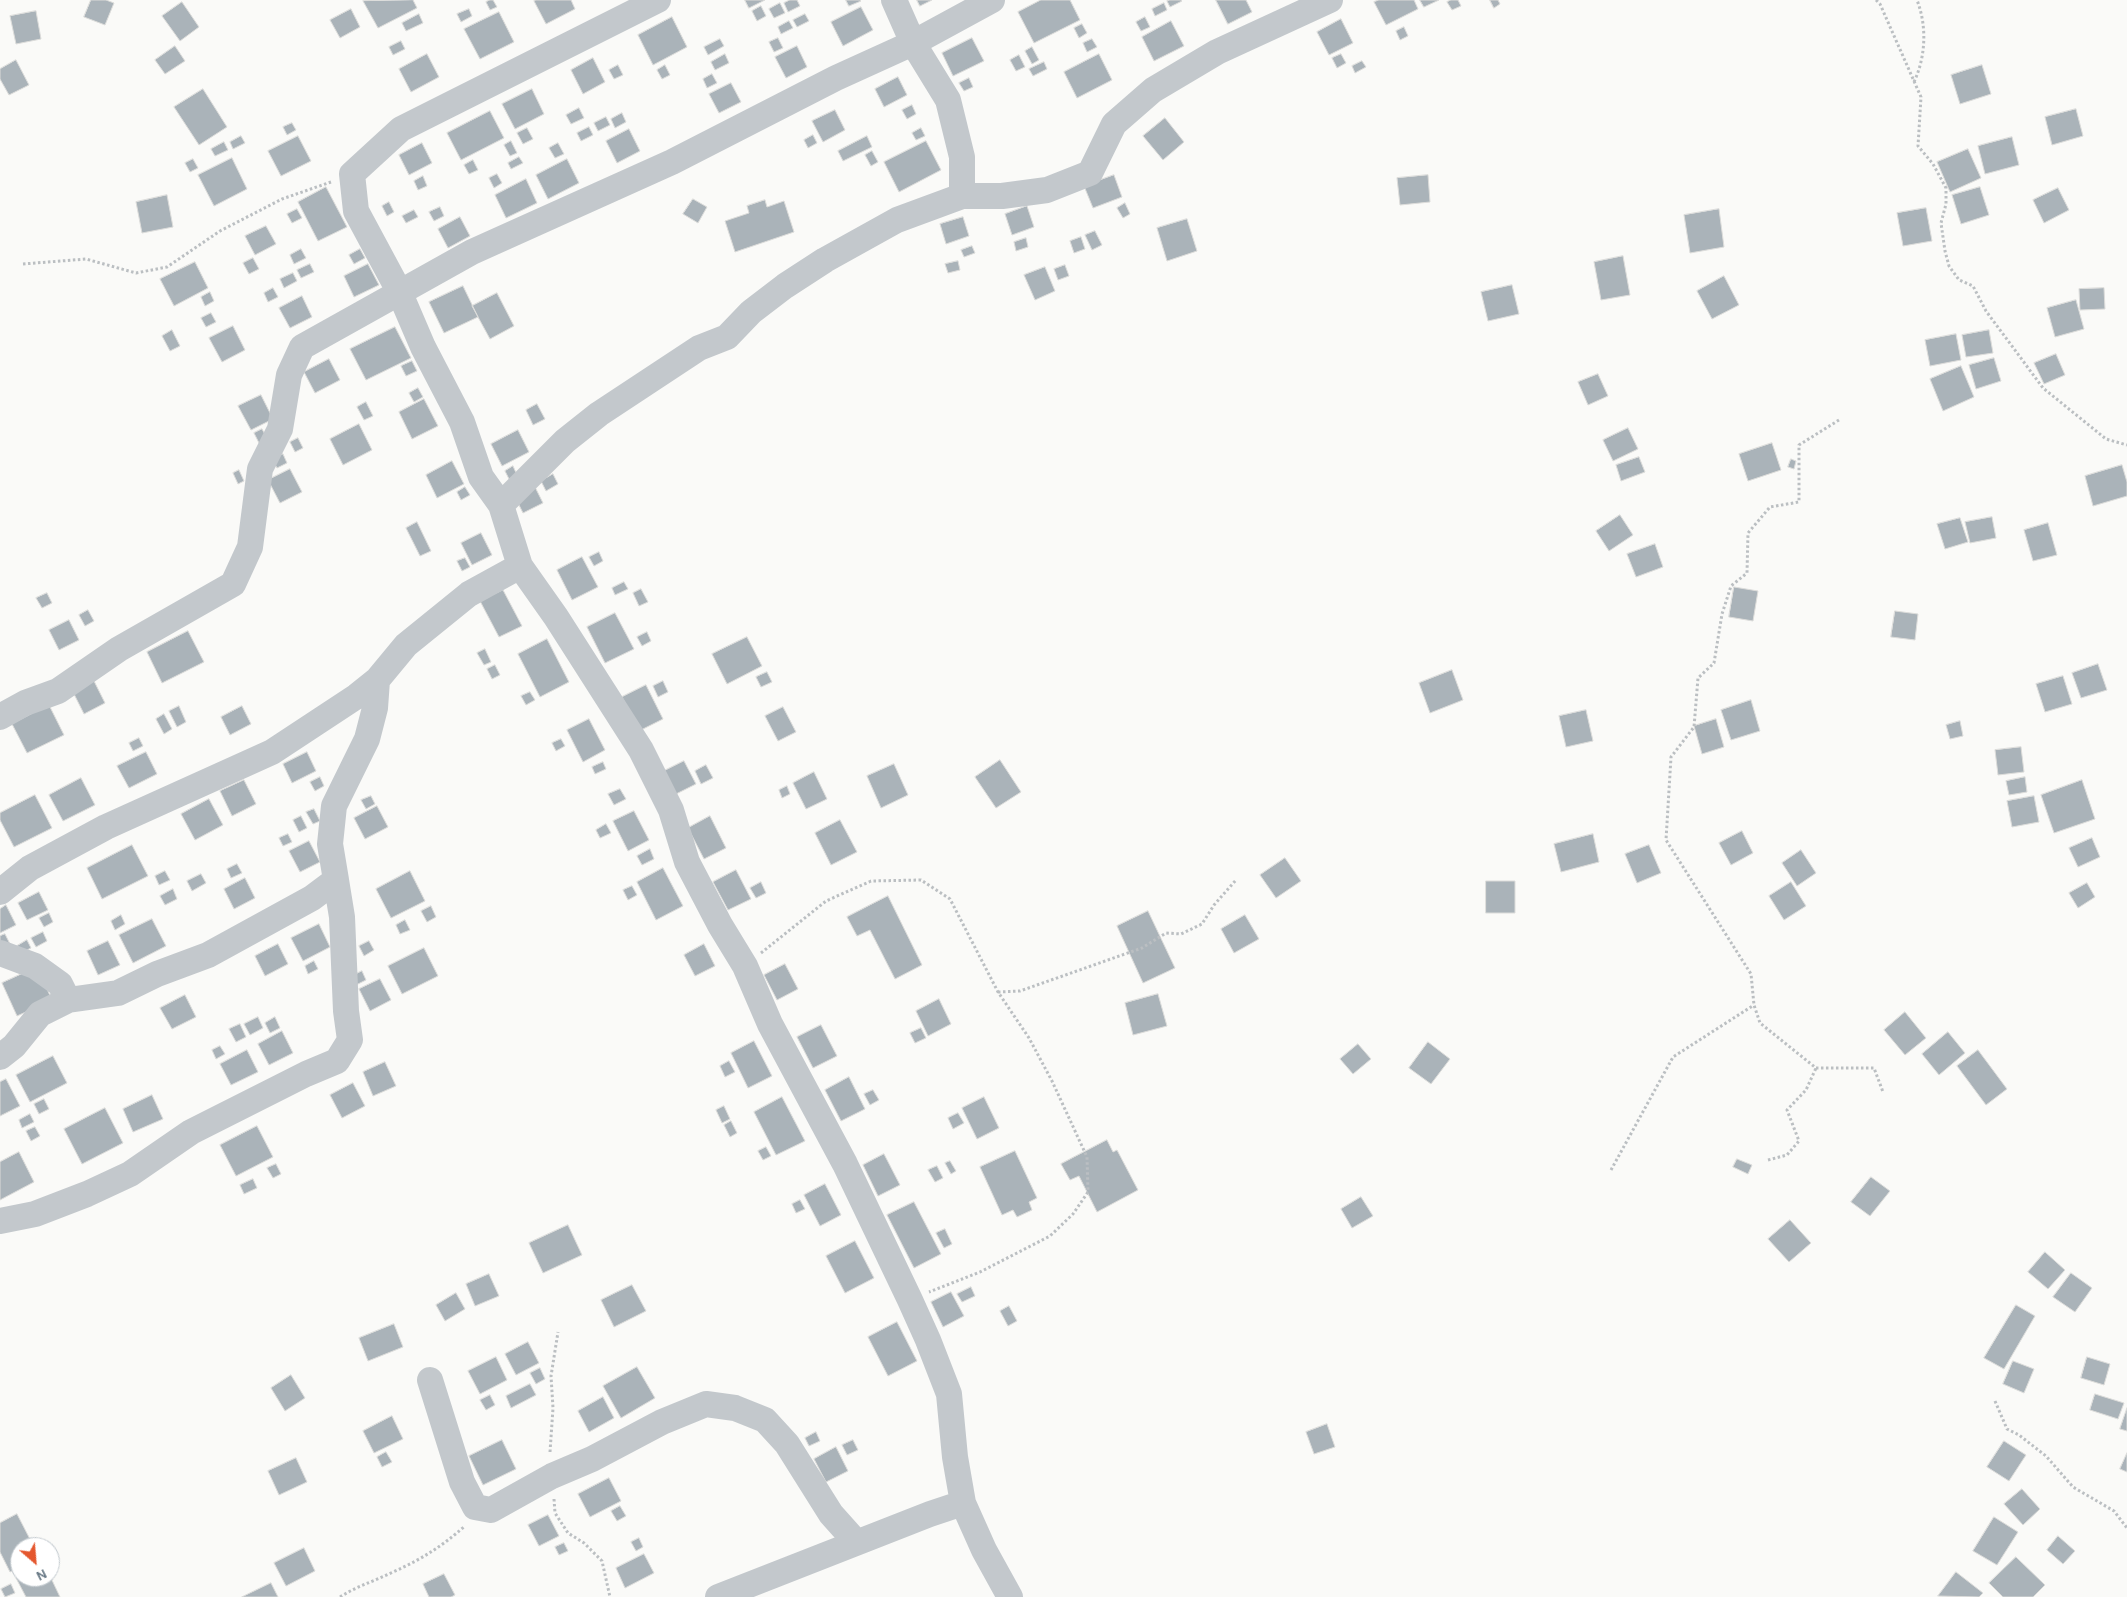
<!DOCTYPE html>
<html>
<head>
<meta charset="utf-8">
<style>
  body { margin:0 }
  #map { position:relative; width:2127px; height:1597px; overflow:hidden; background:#fafaf8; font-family:Karla,sans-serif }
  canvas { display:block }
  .north { position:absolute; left:10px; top:1537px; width:50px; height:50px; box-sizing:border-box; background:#fff; border:1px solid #c1c8cd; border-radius:50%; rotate:153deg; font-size:14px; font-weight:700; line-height:20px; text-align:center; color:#657683 }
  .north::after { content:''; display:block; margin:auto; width:18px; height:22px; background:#e4572e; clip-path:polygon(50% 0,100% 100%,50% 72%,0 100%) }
</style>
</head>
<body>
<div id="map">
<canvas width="2127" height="1597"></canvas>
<div class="north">N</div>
</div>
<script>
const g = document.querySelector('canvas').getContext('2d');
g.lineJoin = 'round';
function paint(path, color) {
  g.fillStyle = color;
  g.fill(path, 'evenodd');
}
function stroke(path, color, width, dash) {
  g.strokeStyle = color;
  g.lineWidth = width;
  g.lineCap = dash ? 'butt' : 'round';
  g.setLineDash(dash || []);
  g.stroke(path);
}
const building = new Path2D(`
  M91 0H106L114 3 105 25 84 17Z
  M413 0 417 8 378 28 363 1Z
  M490 0H493L497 7 490 10 486 2Z
  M536 0H571L575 9 546 24 534 1Z
  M745 0H765L749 8Z
  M790 0H797L800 6 788 12 784 3Z
  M846 0H860L861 1 849 6Z
  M917 0H932L920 6Z
  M1041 0H1070L1080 20 1034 43 1018 12Z
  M1170 0H1181L1182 1 1170 7 1167 1Z
  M1216 0H1246L1252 12 1228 24Z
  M1379 0H1414L1418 9 1386 25 1374 2Z
  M1420 0H1439L1424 7Z
  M1451 0H1458L1461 6 1452 10 1447 2Z
  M1490 0H1498L1500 4 1494 8Z
  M182 2 199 27 180 41 162 16Z
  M780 3 785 13 774 18 769 9Z
  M1164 3 1167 10 1155 16 1152 9Z
  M761 6 766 16 757 21 752 11Z
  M861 7 873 30 843 46 831 22Z
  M351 9 360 27 340 38 330 20Z
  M469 9 472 16 461 22 457 14Z
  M36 11 41 39 16 44 10 16Z
  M499 12 514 42 480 59 464 29Z
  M419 14 423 23 406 31 402 23Z
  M805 14 809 21 797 27 793 20Z
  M672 17 687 47 653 65 638 35Z
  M1145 17 1150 27 1141 31 1136 22Z
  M1341 19 1353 43 1329 55 1317 32Z
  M789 21 793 28 781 34 778 27Z
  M1171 21 1184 46 1154 61 1142 37Z
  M1082 24 1087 33 1079 38 1074 28Z
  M1404 27 1408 36 1400 40 1396 31Z
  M778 38 783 48 774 52 769 42Z
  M972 38 984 61 953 76 942 53Z
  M720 39 724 46 708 55 704 47Z
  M1092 39 1097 47 1087 52 1083 43Z
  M401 41 405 49 393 55 389 47Z
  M175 46 185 61 165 74 155 60Z
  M797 46 807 67 786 78 775 57Z
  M1032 47 1039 60 1032 64 1025 51Z
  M427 54 439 77 411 92 399 69Z
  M725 54 729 63 715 70 711 62Z
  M1099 54 1112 80 1077 98 1064 72Z
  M1341 54 1346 63 1337 68 1332 58Z
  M1019 55 1025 67 1016 71 1010 60Z
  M593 58 605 82 583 94 571 70Z
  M16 60 29 85 9 95 0 79V69Z
  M1362 61 1366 67 1355 73 1352 66Z
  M1044 62 1047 69 1033 76 1029 69Z
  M618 65 623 75 614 79 609 70Z
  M665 65 670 75 662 79 657 70Z
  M1982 65 1991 94 1960 104 1951 75Z
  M712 74 717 83 707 88 703 79Z
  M898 77 907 95 884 107 875 89Z
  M969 78 973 87 964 91 959 83Z
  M731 83 741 102 719 113 709 94Z
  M203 89 227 127 199 145 174 107Z
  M532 89 544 114 515 129 502 104Z
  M912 105 916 114 907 119 902 110Z
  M579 108 584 118 571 124 566 115Z
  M2076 109 2083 136 2052 145 2045 117Z
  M835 110 845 130 823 142 812 121Z
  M490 111 504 138 461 160 447 133Z
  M622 113 626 122 615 128 611 119Z
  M606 117 610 125 598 131 594 123Z
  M1165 118 1184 142 1163 160 1143 136Z
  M292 123 296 130 287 135 283 127Z
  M589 127 593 135 581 141 577 133Z
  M527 128 533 139 523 144 517 133Z
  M921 128 925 136 916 140 912 133Z
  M629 129 640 151 617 163 606 141Z
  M813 135 817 143 808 148 804 140Z
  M241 136 245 143 233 149 230 142Z
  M298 136 311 161 281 176 268 151Z
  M867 136 872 147 843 161 838 151Z
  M2012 137 2019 165 1985 174 1978 146Z
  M511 141 517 153 510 156 504 145Z
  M926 141 941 170 899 192 884 162Z
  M224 142 228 150 215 156 211 149Z
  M422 143 432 163 409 175 399 155Z
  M558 143 564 154 555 158 549 148Z
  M1968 149 1981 178 1950 192 1937 162Z
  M872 151 878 162 871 166 865 155Z
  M519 157 523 163 511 169 508 163Z
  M232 158 247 189 214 206 198 175Z
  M193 159 198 168 190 172 185 163Z
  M567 159 579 183 548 199 536 175Z
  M473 160 478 170 469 174 464 165Z
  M497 174 502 183 494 188 489 178Z
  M1114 175 1122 197 1093 208 1084 186Z
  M1428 175 1430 202 1400 205 1397 178Z
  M423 176 427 186 418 190 414 181Z
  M526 179 537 203 506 218 495 195Z
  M326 187 347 227 318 241 298 202Z
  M1980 187 1989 215 1961 224 1952 195Z
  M2058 188 2069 210 2044 223 2033 200Z
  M167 195 173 227 142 233 136 202Z
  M693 199 707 207 698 223 683 214Z
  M765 200 767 207 784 201 794 232 735 252 725 221 749 213 747 206Z
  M389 202 394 212 387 216 382 206Z
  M1125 203 1130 214 1123 218 1117 208Z
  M1027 206 1034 227 1012 235 1005 214Z
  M440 207 444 216 434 221 429 212Z
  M1926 208 1932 241 1903 246 1897 213Z
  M297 209 302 218 292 223 287 214Z
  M1719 209 1724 247 1690 253 1684 215Z
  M414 210 418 217 406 223 402 216Z
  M460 217 470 236 448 248 438 229Z
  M963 217 969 236 946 244 940 224Z
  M1187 219 1197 251 1167 261 1157 228Z
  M266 226 276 244 255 255 245 236Z
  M1095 231 1102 245 1092 250 1085 235Z
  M1081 237 1085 249 1074 253 1070 241Z
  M1026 238 1028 247 1016 251 1014 242Z
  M972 246 975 253 964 257 961 250Z
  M301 249 306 258 294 264 290 255Z
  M360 249 365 258 354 264 349 255Z
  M1623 256 1630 295 1601 300 1594 262Z
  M253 258 259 269 249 274 243 263Z
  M958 261 960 270 948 273 945 264Z
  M195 262 208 288 174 306 160 279Z
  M310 264 314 272 301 278 297 270Z
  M368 264 379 285 354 297 344 276Z
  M1065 265 1069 276 1058 280 1054 269Z
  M1045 267 1055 291 1035 300 1024 275Z
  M293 273 297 281 284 288 280 279Z
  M1724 276 1739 305 1712 319 1697 291Z
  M1512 285 1519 314 1488 321 1481 292Z
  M463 286 478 317 444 333 429 302Z
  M273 288 278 297 268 302 264 293Z
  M2104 288 2105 309 2080 310 2079 289Z
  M210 292 214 301 205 306 201 297Z
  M497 293 514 326 490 339 472 306Z
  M302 296 312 317 290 328 279 308Z
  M2076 300 2084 329 2055 337 2047 308Z
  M211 313 216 322 206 327 201 318Z
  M233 326 245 350 222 362 209 338Z
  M395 327 411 358 366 380 350 349Z
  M172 330 180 346 170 351 162 336Z
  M1989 330 1993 353 1966 357 1962 335Z
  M1956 334 1961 360 1930 366 1925 340Z
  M2056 354 2065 375 2044 384 2034 363Z
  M1994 358 2001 381 1976 389 1969 365Z
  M329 359 340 380 315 393 304 372Z
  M412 361 417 371 406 376 401 366Z
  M1961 366 1974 397 1943 411 1930 379Z
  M1598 374 1608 396 1588 405 1578 382Z
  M418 388 423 397 414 402 409 393Z
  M261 395 273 419 251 430 238 406Z
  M424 399 438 426 412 439 399 412Z
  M366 402 373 416 364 420 357 407Z
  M537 404 545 419 533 425 526 410Z
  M359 424 372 450 343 465 330 439Z
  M1628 428 1638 449 1613 461 1603 440Z
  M262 429 267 438 259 443 254 433Z
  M518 430 529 452 502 466 491 444Z
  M298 438 303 448 295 452 290 442Z
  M1772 443 1781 470 1748 481 1739 454Z
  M283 454 287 463 277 468 272 459Z
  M1639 457 1645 472 1621 481 1616 465Z
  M1791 459 1796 461 1794 469 1788 467Z
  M452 461 464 484 437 498 426 475Z
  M2122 465 2127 482V496L2093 506 2085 476Z
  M513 466 517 475 509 479 505 471Z
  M290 469 302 492 280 503 268 480Z
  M239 470 244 481 238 484 233 473Z
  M553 474 558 484 546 491 541 481Z
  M533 483 543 503 523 513 513 493Z
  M465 487 470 495 461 500 457 492Z
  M1620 515 1633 535 1609 551 1596 531Z
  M1992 517 1996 538 1970 543 1965 522Z
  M1960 518 1968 542 1945 549 1937 524Z
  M417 522 431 551 420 556 406 528Z
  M2048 523 2057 555 2033 561 2024 530Z
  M481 533 492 555 472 565 461 543Z
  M1655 544 1663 567 1636 577 1627 554Z
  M599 552 603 561 594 566 589 557Z
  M582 557 598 587 572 600 557 570Z
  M465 558 470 567 462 571 457 561Z
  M624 582 628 589 615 595 612 588Z
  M1734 587 1758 591 1753 621 1729 617Z
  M641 589 648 602 639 606 633 593Z
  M503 590 522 626 499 637 480 601Z
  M47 593 52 603 42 608 36 598Z
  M88 610 94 621 85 626 79 615Z
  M1895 611 1918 614 1915 640 1891 637Z
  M615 613 634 649 605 663 587 627Z
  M69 620 79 640 59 650 49 630Z
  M188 631 204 662 162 683 147 652Z
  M647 632 651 641 642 646 637 637Z
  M747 637 762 666 727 684 712 654Z
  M547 639 569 682 540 697 518 654Z
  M485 649 491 662 484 665 477 653Z
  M2098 664 2107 690 2081 698 2072 673Z
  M495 665 500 675 492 679 487 669Z
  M1452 670 1463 700 1430 713 1419 683Z
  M767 672 772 682 761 687 756 677Z
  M2063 676 2072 704 2045 712 2036 684Z
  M94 681 105 703 84 714 73 692Z
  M663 681 668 692 658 697 653 686Z
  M646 685 663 719 639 731 622 697Z
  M530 692 535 700 526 705 521 696Z
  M1751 700 1760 731 1731 740 1721 710Z
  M49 705 64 735 27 753 12 724Z
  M179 706 186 722 177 727 169 711Z
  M242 706 251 724 230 735 221 717Z
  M783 707 796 732 778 741 765 716Z
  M1586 710 1593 741 1566 747 1559 716Z
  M164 714 172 729 164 734 156 719Z
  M589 719 605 750 583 762 567 730Z
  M1716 719 1724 747 1702 754 1694 726Z
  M1960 721 1963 736 1950 739 1946 725Z
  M139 738 143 746 133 751 129 743Z
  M561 739 565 746 556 751 552 743Z
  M2021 747 2024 772 1998 775 1995 750Z
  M146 752 157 774 129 788 117 766Z
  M307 752 316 771 292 783 283 764Z
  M1000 760 1021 792 996 808 975 777Z
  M684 761 696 784 674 795 662 772Z
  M603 762 606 769 595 774 592 767Z
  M894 764 908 795 881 808 867 776Z
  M706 765 713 778 701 784 695 771Z
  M814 772 827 799 806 809 793 783Z
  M320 777 324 786 315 791 310 782Z
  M2025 777 2027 792 2009 795 2006 781Z
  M81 778 95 805 63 821 49 795Z
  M244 780 256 804 232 816 220 791Z
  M2082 780 2095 819 2054 833 2041 795Z
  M787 786 790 794 782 798 779 790Z
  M620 789 626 799 614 805 608 794Z
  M35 795 52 828 14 847 0 820V813Z
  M371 796 375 804 366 809 361 800Z
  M2034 796 2039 822 2012 827 2007 801Z
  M209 799 223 825 195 840 181 814Z
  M377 806 388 827 365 839 354 818Z
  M314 809 320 821 313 824 306 812Z
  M634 811 649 840 628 851 613 821Z
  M301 816 307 828 299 832 293 820Z
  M710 816 726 848 704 859 688 828Z
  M840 820 857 852 831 865 815 833Z
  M606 824 611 833 600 838 596 830Z
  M1742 831 1753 853 1731 865 1719 843Z
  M288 834 292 842 283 846 279 838Z
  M1593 834 1599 862 1561 872 1554 844Z
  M2092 838 2100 857 2078 867 2069 848Z
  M309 841 320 862 300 872 289 851Z
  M132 845 148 876 102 899 87 868Z
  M1649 845 1661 873 1637 883 1625 854Z
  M650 849 654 859 642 865 637 856Z
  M1801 850 1816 873 1797 886 1782 863Z
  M1285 858 1301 881 1276 898 1260 875Z
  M237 864 242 873 231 878 227 869Z
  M663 868 683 906 656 920 637 882Z
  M736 870 751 899 728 910 713 882Z
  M165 871 170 880 159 885 155 876Z
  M410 871 425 901 391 918 376 889Z
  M201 874 206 883 192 891 187 881Z
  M245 878 255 898 234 909 224 889Z
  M1486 881H1515V913H1486Z
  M761 882 766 893 756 898 750 888Z
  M1791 882 1806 906 1784 920 1769 896Z
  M2087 883 2095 897 2078 908 2069 893Z
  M632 886 637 895 628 900 623 890Z
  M173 889 177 899 165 905 160 896Z
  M39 892 48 910 27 920 18 903Z
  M888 896 922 965 895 979 870 930 857 936 847 917Z
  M6 905 16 925 0 933V909Z
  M431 906 436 917 427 922 421 911Z
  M1148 911 1175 968 1143 983 1117 926Z
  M49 913 53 922 44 927 39 918Z
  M121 915 125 924 115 930 111 921Z
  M1245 915 1259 939 1234 953 1221 929Z
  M152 919 166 946 133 963 119 935Z
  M405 920 410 930 400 934 396 925Z
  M319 924 330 947 303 961 291 938Z
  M43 932 47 941 36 947 31 938Z
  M5 934 10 944 0 943V936Z
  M27 940 31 948 21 953 17 946Z
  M108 941 120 965 98 975 87 951Z
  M369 941 374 950 364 956 359 946Z
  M278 944 288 964 265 976 255 956Z
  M704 944 715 966 695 976 684 955Z
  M424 948 438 976 402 994 388 966Z
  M314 961 318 969 308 974 305 966Z
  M785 964 798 989 777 1000 764 975Z
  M37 967 52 1000 17 1016 2 983Z
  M362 971 366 980 356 985 352 976Z
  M380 979 391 1000 370 1011 359 989Z
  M1158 994 1167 1026 1133 1035 1125 1003Z
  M185 995 196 1017 172 1029 160 1008Z
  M939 999 951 1024 928 1036 916 1011Z
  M1905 1012 1926 1038 1905 1055 1884 1030Z
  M258 1017 263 1028 250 1035 244 1024Z
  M275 1017 280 1028 270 1033 265 1023Z
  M240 1024 246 1037 236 1042 229 1029Z
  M821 1025 837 1056 813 1068 797 1037Z
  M921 1028 926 1038 915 1043 910 1033Z
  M282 1031 293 1053 269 1065 258 1044Z
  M1948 1032 1965 1053 1939 1075 1922 1054Z
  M754 1041 772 1076 748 1088 731 1053Z
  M1428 1042 1450 1059 1431 1084 1409 1068Z
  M1358 1044 1371 1059 1353 1074 1340 1059Z
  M220 1046 225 1054 216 1059 212 1050Z
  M247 1050 258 1072 231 1085 220 1064Z
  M1978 1050 2007 1089 1986 1105 1957 1066Z
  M53 1056 67 1083 30 1102 16 1075Z
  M729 1061 735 1072 725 1077 720 1066Z
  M385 1062 396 1086 373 1096 363 1072Z
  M849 1077 865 1109 841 1121 825 1090Z
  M6 1079 20 1106 0 1116V1082Z
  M353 1083 365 1106 342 1118 330 1095Z
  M873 1090 879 1100 870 1105 864 1094Z
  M152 1095 163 1119 133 1132 123 1109Z
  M782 1097 805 1141 776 1155 754 1112Z
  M984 1097 999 1128 977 1139 962 1108Z
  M44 1099 49 1109 39 1114 34 1104Z
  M724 1106 730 1119 722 1123 716 1110Z
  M105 1108 123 1143 82 1164 64 1129Z
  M958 1113 964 1123 953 1129 948 1118Z
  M30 1114 34 1122 22 1128 19 1120Z
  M731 1121 737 1133 730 1137 724 1125Z
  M257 1126 273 1157 236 1176 220 1145Z
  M35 1127 40 1136 31 1141 26 1131Z
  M1107 1140 1113 1152 1117 1150 1138 1190 1097 1212 1079 1176 1070 1180 1061 1164Z
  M766 1147 771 1156 763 1160 758 1151Z
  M1015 1151 1037 1198 1029 1202 1032 1210 1017 1217 1013 1210 1002 1215 980 1167Z
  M19 1152 34 1182 0 1200V1162Z
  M884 1154 900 1185 878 1196 863 1165Z
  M1737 1159 1752 1165 1748 1174 1733 1167Z
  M950 1161 956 1171 951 1174 945 1163Z
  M276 1164 281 1174 273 1178 267 1168Z
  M937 1166 943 1178 935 1182 928 1170Z
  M1871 1177 1890 1191 1870 1216 1851 1202Z
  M253 1179 257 1188 244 1194 240 1185Z
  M825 1184 841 1215 820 1226 804 1195Z
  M1361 1197 1373 1216 1352 1228 1341 1209Z
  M800 1200 805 1209 796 1213 792 1204Z
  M914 1202 941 1254 914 1268 887 1215Z
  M1790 1220 1811 1243 1789 1262 1768 1239Z
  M568 1225 582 1255 543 1273 529 1243Z
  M945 1229 952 1244 944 1248 936 1233Z
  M855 1241 874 1278 845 1293 826 1256Z
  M2045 1252 2065 1270 2048 1289 2028 1272Z
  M2071 1273 2092 1288 2075 1312 2053 1297Z
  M489 1274 499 1296 475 1306 466 1284Z
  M632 1285 646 1311 614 1327 601 1300Z
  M971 1287 975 1296 962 1302 957 1294Z
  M951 1292 964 1316 943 1327 931 1302Z
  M456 1293 465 1309 445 1321 436 1305Z
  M2016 1305 2035 1316 2004 1369 1984 1358Z
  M1009 1306 1017 1321 1008 1326 1000 1311Z
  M897 1322 917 1361 888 1376 868 1337Z
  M394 1324 403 1347 368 1361 359 1338Z
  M528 1342 539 1363 516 1375 505 1354Z
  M496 1357 507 1380 480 1394 468 1371Z
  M2087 1357 2110 1364 2104 1385 2081 1378Z
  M2013 1361 2034 1369 2024 1393 2003 1384Z
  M637 1367 655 1398 621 1418 603 1386Z
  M540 1368 545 1379 536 1384 530 1373Z
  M291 1375 305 1398 285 1411 271 1388Z
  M530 1384 536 1395 511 1408 506 1396Z
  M2095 1394 2124 1403 2118 1419 2090 1410Z
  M490 1395 495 1405 486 1410 480 1400Z
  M603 1397 614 1418 589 1432 578 1411Z
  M2127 1408V1431L2120 1429Z
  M392 1416 403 1439 374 1453 363 1431Z
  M1327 1424 1335 1447 1314 1454 1306 1432Z
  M816 1432 820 1441 809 1446 805 1438Z
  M502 1440 516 1469 483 1485 469 1456Z
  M853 1440 858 1450 847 1455 842 1445Z
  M2004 1441 2026 1455 2009 1481 1987 1467Z
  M836 1447 848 1471 826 1482 814 1459Z
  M386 1452 392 1462 382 1467 377 1457Z
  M2127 1453V1472L2120 1469Z
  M296 1458 307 1482 279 1495 268 1471Z
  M609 1478 621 1501 590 1517 578 1494Z
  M2022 1489 2040 1509 2023 1525 2004 1504Z
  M620 1506 626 1516 617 1521 611 1511Z
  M17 1514 34 1547H20V1567L10 1572 0 1552V1523Z
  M548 1515 559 1536 539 1546 528 1525Z
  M1994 1517 2018 1532 1997 1565 1973 1551Z
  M2058 1536 2075 1551 2063 1564 2047 1550Z
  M639 1538 643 1547 636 1551 631 1542Z
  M564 1543 568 1551 559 1555 555 1547Z
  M304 1548 315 1571 286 1586 274 1563Z
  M644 1554 654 1573 625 1588 616 1568Z
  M2016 1557 2045 1585 2033 1597H2003L1989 1583Z
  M1956 1572 1983 1593 1979 1597 1938 1596Z
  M444 1574 455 1595 451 1597H429L423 1584Z
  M20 1576H50L60 1597H26L16 1578Z
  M271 1583 278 1597H242Z
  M11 1584 15 1593 5 1597 1 1589Z`);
paint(building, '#aab3b9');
stroke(building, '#dcdcda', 1);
stroke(new Path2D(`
  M1876 0 1880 4 1921 97 1918 146 1933 164 1946 188V204L1941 223 1945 251 1949 266 1959 280 1973 286 1986 311 2043 388 2106 439 2127 445
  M1914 82C1926 56 1927 26 1917 0
  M23 264 86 259 136 273 167 267 220 231 282 199 331 182
  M1839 420 1799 445V502L1770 507 1748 533 1747 573 1731 586 1722 614 1714 663 1698 678 1694 727 1671 757 1666 840 1751 974 1754 1005 1760 1023 1816 1068H1874L1883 1092
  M761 953 826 901 871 881 921 880 950 899 998 992 1029 1038 1052 1081 1087 1157 1088 1192 1073 1214 1050 1236 980 1272 929 1292
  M998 992 1020 991 1142 948 1166 933 1181 934 1202 924 1214 905 1236 880
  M1768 1160 1787 1155 1799 1141 1787 1110 1806 1090 1816 1068
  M1611 1170 1673 1057 1754 1005
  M1995 1401 2007 1429 2019 1435 2046 1456 2073 1487 2114 1511 2127 1528
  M550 1452 553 1408 551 1376 558 1332
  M554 1499 555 1513 568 1533 584 1543 602 1561 610 1597
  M340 1597C357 1586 375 1581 393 1572 422 1559 441 1547 465 1526`), '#bbbfc2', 3, [2.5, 2.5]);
stroke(new Path2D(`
  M658 0 401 129 352 174 356 211 399 291 423 347 462 422 481 477 501 505 520 566 556 617 641 750 671 810 687 862 720 925 745 966 770 1024 845 1164 910 1300 928 1340 949 1394 955 1457 963 1503 984 1550 1010 1597
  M894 0 913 43 948 100 962 157V196
  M501 505 565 441 599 414 699 348 727 337 751 312 785 286 825 260 897 220 962 196H1002L1047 190 1090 173 1114 124 1153 90 1217 52 1330 0
  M0 717 25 703 58 691 119 649 233 584 250 547 260 469 280 429 289 375 302 347 472 252 672 162 836 78 913 43 992 0
  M0 892 30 868 106 827 272 752 357 696 377 680 406 645 469 594 520 566
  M0 953 35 966 60 984 68 1000
  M0 1057 14 1046 40 1014 68 1000 118 993 157 974 208 955 312 898 336 880 330 844 334 806 367 739 375 708 377 680
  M0 1221 35 1214 87 1194 130 1174 191 1132 306 1074 337 1061 350 1040 346 1011 342 917 336 880
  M430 1380 462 1482 475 1507 491 1510 552 1476 592 1459 662 1422 706 1404 735 1408 765 1420 787 1444 831 1514 856 1542
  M718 1597 930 1514 963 1503`), '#c3c8cc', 26);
</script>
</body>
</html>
